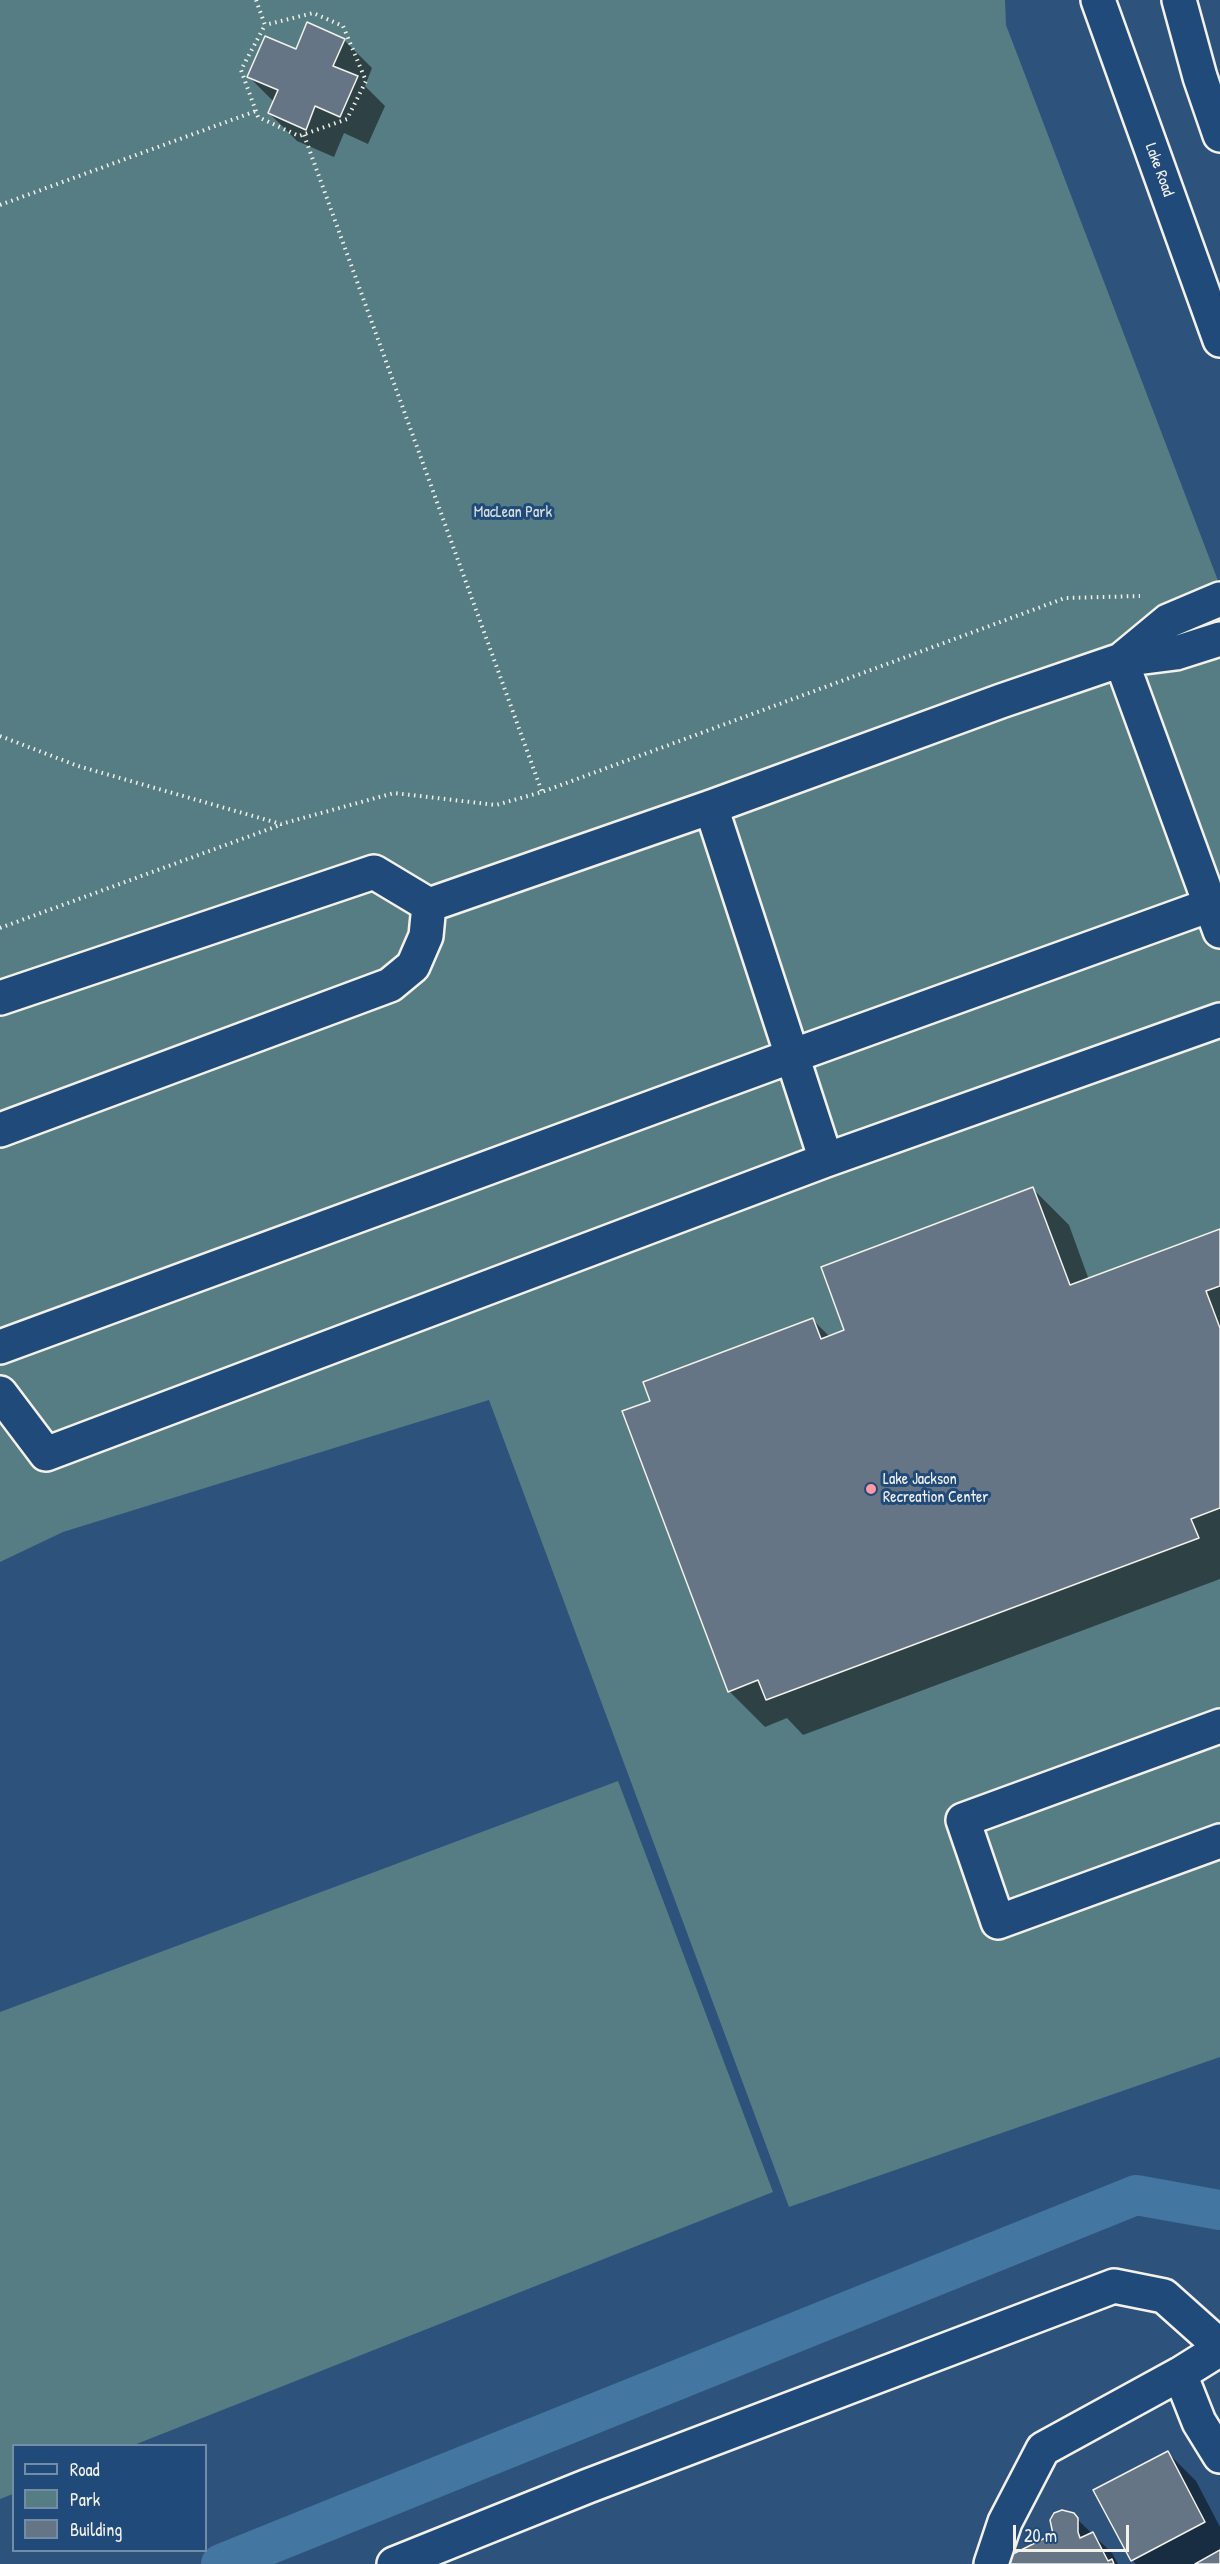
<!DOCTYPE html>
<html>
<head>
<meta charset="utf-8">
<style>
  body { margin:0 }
  #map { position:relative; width:1220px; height:2564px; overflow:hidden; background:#2d537c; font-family:"Patrick Hand",sans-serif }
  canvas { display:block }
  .legend { position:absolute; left:12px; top:2444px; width:195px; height:108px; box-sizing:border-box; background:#1f4a7a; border:2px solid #748da6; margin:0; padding:8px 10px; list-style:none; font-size:18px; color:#f4f1e8 }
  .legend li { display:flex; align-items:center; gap:12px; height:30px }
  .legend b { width:30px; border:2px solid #748da6 }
  .scale { position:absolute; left:1013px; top:2525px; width:116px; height:27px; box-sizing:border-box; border:3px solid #f4f1e8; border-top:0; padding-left:8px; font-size:18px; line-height:21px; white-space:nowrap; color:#f4f1e8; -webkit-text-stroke:4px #1f4a7a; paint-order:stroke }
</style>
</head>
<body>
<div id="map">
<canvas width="1220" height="2564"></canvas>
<ul class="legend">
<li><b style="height:8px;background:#1f4a7a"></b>Road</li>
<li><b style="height:16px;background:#567d84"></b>Park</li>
<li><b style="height:16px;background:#657585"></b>Building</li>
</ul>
<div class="scale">20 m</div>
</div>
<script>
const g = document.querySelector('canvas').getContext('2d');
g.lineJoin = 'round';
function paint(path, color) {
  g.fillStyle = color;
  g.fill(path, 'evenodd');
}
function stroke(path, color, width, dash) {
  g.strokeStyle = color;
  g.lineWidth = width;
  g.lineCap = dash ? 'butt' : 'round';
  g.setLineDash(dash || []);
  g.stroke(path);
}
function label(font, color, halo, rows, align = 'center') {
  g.font = font + ' "Patrick Hand",sans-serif';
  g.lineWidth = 6;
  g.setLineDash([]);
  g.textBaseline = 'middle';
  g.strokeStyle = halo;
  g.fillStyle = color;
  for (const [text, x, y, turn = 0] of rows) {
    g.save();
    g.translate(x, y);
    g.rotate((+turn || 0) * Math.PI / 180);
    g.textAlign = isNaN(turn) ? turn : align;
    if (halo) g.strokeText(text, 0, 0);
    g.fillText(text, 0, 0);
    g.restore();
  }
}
paint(new Path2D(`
  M0 0H1005L1006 25 1220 586V2057L789 2207 489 1400 63 1532 0 1562Z
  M618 1781 773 2192 134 2445 14 2446 13 2494 0 2499V2012Z`), '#567d84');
paint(new Path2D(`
  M344 40 372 68 365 86 385 106 368 144 344 133 334 157 297 141 269 113 274 102 249 77 297 51Z
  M1033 1189 1069 1225 1089 1280 1220 1231V1579L803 1735 787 1718 765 1727 729 1691 652 1402 813 1320 830 1337 846 1331Z
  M1168 2453 1196 2481 1220 2527V2564H1136L1132 2560Z
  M1077 2519 1112 2553 1118 2564H1012Z`), '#0007');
stroke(new Path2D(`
  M221 2564 1136 2195 1220 2210`), '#4376a0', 40);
const building = new Path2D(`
  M307 22 345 39 333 66 358 76 340 117 315 106 306 130 268 113 278 90 247 77 265 36 296 49Z
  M1033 1187 1070 1285 1220 1229V1286L1206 1291 1220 1328V1508L1191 1519 1199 1538 766 1700 758 1680 728 1692 622 1411 650 1401 643 1382 813 1318 821 1339 844 1330 821 1267Z
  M1168 2451 1205 2522 1131 2561 1093 2490Z
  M1062 2510 1074 2513 1078 2518V2532L1080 2538 1093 2532 1108 2561 1112 2559 1114 2564H1010L1007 2557 1053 2534 1050 2520 1054 2513Z
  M1220 2550V2564H1195Z`);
paint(building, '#657585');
stroke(building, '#f4f1e8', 1.5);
const minor = new Path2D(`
  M1098 0 1220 340
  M1179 0 1200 77 1220 135
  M1220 639 1176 653 1121 660 1220 931
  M711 807 826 1160
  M429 905 711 807 1001 701 1121 660 1168 621 1220 599
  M0 998 374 872 429 905
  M0 1130 390 985 413 966 426 936 429 905
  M0 1347 792 1056 1210 905
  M0 1393 46 1454 826 1160 1220 1020
  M1220 1726 963 1820 998 1922 1220 1841
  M1180 2374 1199 2422 1220 2456
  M394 2564 588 2486 1114 2286 1164 2296 1220 2346
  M991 2564 1005 2522 1043 2449 1180 2374 1220 2349`);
stroke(minor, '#f4f1e8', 38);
stroke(new Path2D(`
  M256 0 265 25 241 70 258 117 299 136 347 119 366 81 343 26 313 13 265 25
  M304 135 542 792
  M0 205 256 111
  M0 736 78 766 281 824 394 793 496 805 542 792 1065 598 1140 596
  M0 928 280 825`), '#f4f1e8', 4, [1.5, 4.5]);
stroke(minor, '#1f4a7a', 33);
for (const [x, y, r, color] of [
  [871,1489,6,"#ff9aa2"]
]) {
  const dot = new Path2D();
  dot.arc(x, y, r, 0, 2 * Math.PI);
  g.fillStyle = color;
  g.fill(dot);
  stroke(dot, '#1f4a7a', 2);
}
label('16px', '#f4f1e8', '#1f4a7a', [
  ["Lake Road",1159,170,70]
]);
label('16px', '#dce0d9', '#1f4a7a', [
  ["MacLean Park",513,513]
]);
label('16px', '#f4f1e8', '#1f4a7a', [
  ["Lake Jackson",883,1480],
  ["Recreation Center",883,1498]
], 'left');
</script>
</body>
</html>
